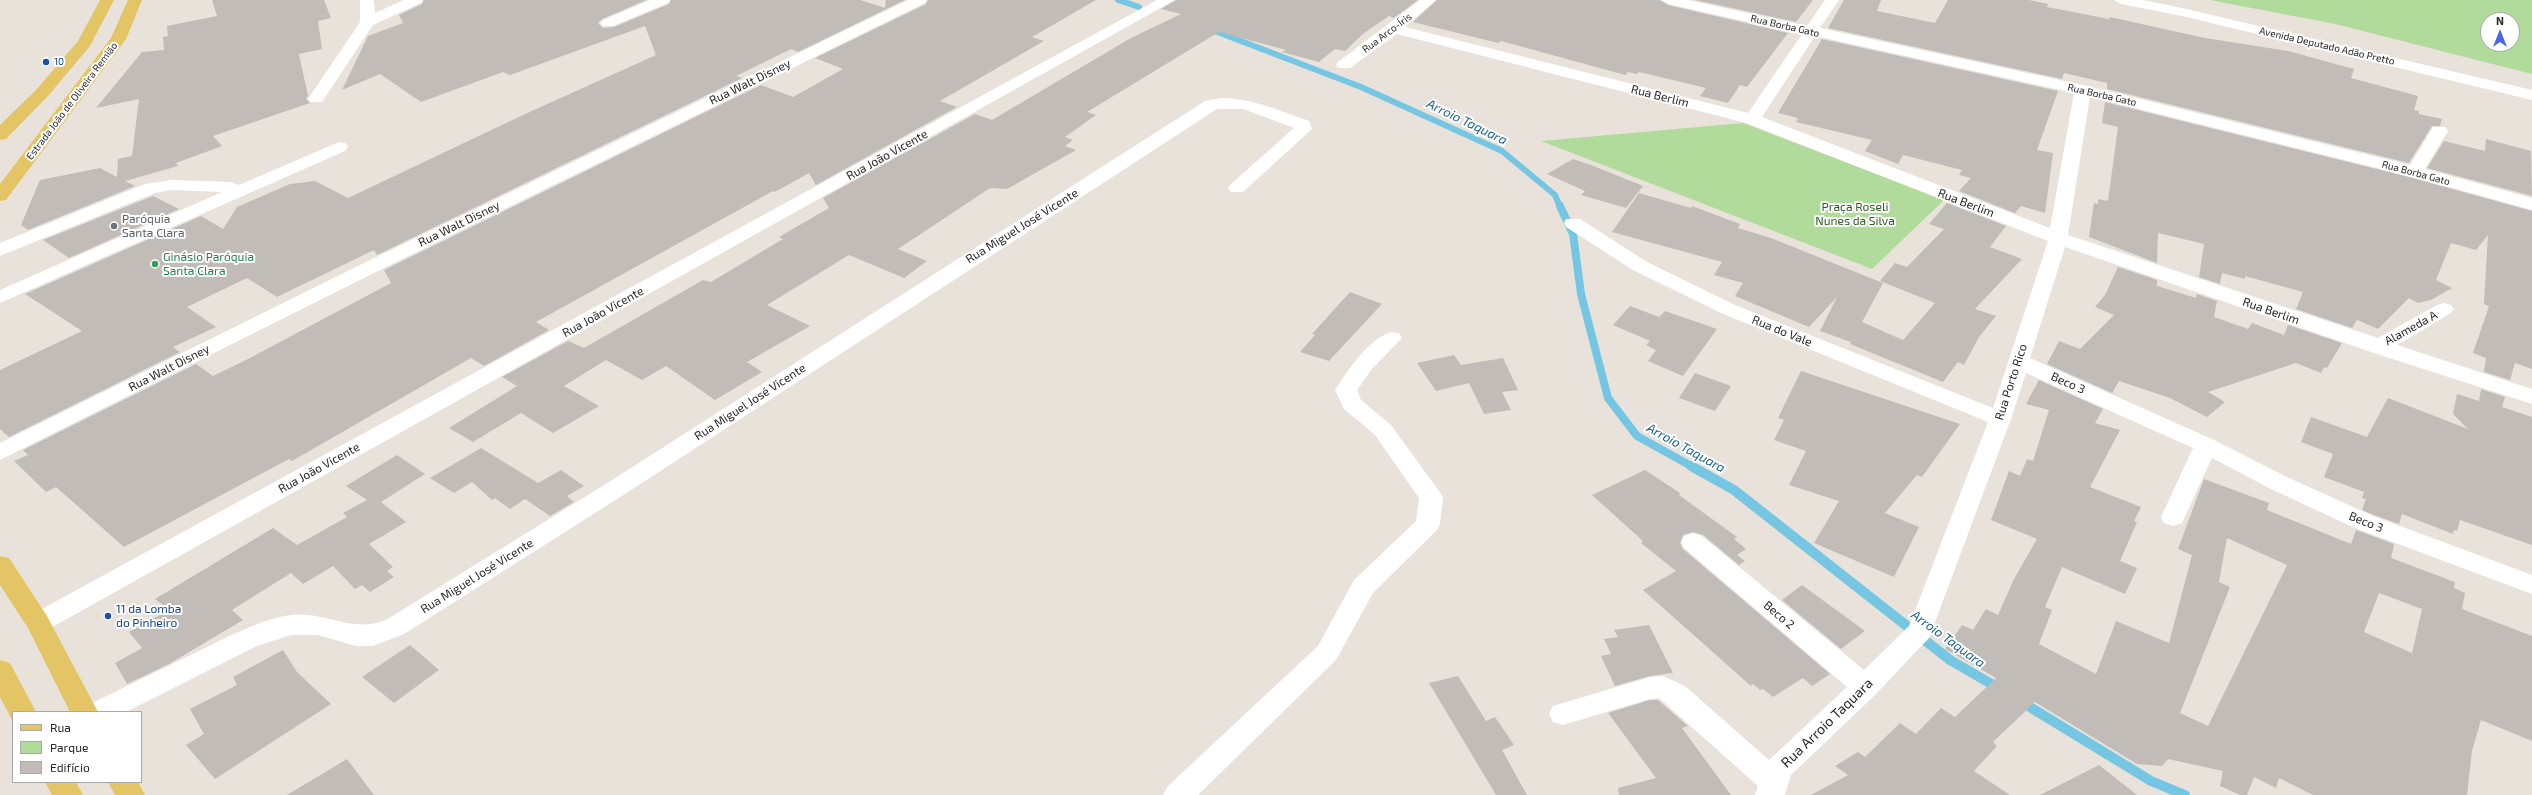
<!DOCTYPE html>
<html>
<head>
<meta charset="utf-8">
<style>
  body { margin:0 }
  #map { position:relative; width:2532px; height:795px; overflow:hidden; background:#e9e2da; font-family:"Exo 2",sans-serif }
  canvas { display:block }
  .legend { position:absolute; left:12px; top:711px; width:130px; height:72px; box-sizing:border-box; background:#fff; border:1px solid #a9a9a9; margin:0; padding:5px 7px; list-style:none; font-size:12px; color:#272727 }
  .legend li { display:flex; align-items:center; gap:8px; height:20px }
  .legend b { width:20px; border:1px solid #a9a9a9 }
  .north { position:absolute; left:2480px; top:12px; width:40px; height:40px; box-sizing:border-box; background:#fff; border:1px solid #a9a9a9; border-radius:50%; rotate:0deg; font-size:11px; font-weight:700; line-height:16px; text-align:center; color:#272727 }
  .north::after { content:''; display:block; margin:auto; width:14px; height:18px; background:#4766e9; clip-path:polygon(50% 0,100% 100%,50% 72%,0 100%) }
</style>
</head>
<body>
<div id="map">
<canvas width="2532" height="795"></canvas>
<ul class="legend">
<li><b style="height:5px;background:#e3c565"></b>Rua</li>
<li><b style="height:11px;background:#b1db9b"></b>Parque</li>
<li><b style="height:11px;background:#c1bcb7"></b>Edifício</li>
</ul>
<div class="north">N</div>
</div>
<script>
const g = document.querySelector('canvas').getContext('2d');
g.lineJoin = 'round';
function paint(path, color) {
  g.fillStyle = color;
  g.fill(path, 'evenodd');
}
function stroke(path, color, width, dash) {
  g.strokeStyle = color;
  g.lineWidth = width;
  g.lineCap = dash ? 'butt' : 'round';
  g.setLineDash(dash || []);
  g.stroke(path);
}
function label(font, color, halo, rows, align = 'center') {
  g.font = font + ' "Exo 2",sans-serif';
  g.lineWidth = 4;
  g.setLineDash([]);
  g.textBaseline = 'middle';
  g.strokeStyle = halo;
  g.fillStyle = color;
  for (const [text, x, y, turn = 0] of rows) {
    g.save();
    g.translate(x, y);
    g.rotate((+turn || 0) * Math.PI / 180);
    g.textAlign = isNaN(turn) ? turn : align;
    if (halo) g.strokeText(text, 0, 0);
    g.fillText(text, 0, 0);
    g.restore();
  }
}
paint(new Path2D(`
  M2210 0H2532V74L2335 24ZM2488 20H2512V44H2488Z
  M1743 123 1944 200 1872 269 1541 141Z`), '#b1db9b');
stroke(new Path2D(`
  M1118 0 1139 7
  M1207 28 1361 87 1502 151 1555 195 1560 207`), '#75c6e3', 6);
stroke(new Path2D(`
  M1560 206 1573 234 1581 294 1608 398 1637 436 1693 467`), '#75c6e3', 8);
stroke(new Path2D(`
  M1691 466 1734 490 1950 660 2000 689
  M2020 701 2151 781 2185 795`), '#75c6e3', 10);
paint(new Path2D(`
  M212 0H324L331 18 318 21 322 49 299 54 308 96 306 99 310 103 213 136 222 146 176 163 178 166 125 181 135 186 28 230 21 225 40 180 100 168 117 177 118 159 132 156 139 99 96 108 142 52 164 50 163 37 168 36 167 26 217 16Z
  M424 0H646L602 19 598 23 603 28 614 27 669 4 671 0H860L885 8 886 0H905L798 52 791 49 736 76 742 78 377 255 374 250 277 297 247 278 187 307 216 327 173 347 180 352 9 437 0 429V370L82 331 25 294 201 216 223 229 237 207 290 184 315 181 348 198 523 115 656 55 645 26 510 75 503 72 421 102 380 74 342 90 368 36 403 23 399 15 422 4Z
  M928 0H1096L1032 37 1044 41 940 101 957 107 816 185 809 173 775 192 773 191 536 322 549 330 484 366 471 358 292 461 289 459 124 547 56 487 46 492 14 461 28 455 23 450 196 364 213 376 246 360 391 283 384 270 761 85 793 97 843 69 815 58 926 4Z
  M1176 0H1418L1394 18 1389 16 1364 33 1345 51 1335 49 1319 62 1282 52 1286 50 1219 32 1087 112 1096 115 1065 137 1073 140 1065 146 1076 150 1007 189 990 188 898 249 927 261 904 278 849 255 767 305 810 326 747 362 762 372 715 400 666 366 642 380 606 360 564 386 599 406 553 433 521 413 473 442 449 428 517 386 502 377 568 341 584 348 703 280 711 282 783 239 779 237 829 208 823 198 975 114 992 120 1131 38 1181 14 1161 9Z
  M1437 0H1660L1668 5 1788 33 1747 87 1740 85 1728 103 1700 96 1706 88 1639 72 1637 74 1628 72 1625 75 1501 41 1498 43 1413 22Z
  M1695 0H1813L1796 22Z
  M1844 0H1881L1877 11 1935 23 1948 0H2029L2048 4 2047 7 2109 19 2110 17 2205 38 2288 51 2354 69 2351 78 2418 96 2414 110 2419 111V114L2442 119 2440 126H2432L2409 163 2107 89V83L2064 73 2062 79 1828 28Z
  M1822 39 2058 91 2037 150 2053 153 2045 213 2021 206 2015 213 1959 191 1971 178 1959 175 1962 170 1903 155 1898 164 1865 151 1872 140 1796 122 1798 118 1778 113Z
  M2105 102 2409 177 2532 211V369L2515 363 2510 380 2484 372 2486 358 2473 353 2489 306 2484 304 2488 235 2476 250 2451 243 2436 280 2452 288 2431 300 2418 303 2409 298 2378 329 2357 320 2352 328 2296 309 2303 292 2245 276V279L2222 273 2220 284 2199 277 2204 244 2158 233 2157 263 2089 237 2094 203 2098 204V199L2108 201 2118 127 2102 123Z
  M2486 139 2531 151 2532 196 2427 168 2444 141 2485 151Z
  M1573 159 1591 165 1643 186 1626 208 1581 195 1585 191 1547 174Z
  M1639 193 1691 208 1692 206 1740 224 1738 228 1771 238 1883 283 1862 322 1903 340 1935 303 1880 281 1895 263 1907 267 1944 229 1929 224 1947 203 2006 226 1990 247 2022 259 1975 309 1996 316 1979 337 1964 365 1958 362 1943 382 1850 344 1851 342 1820 331 1837 297 1809 327 1735 296 1743 283 1714 275 1722 262 1612 232Z
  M153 196 179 209 69 258 43 240Z
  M2118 267 2157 280V286L2196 298 2197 294 2217 301 2214 317 2248 329 2252 323 2284 335 2288 325 2342 343 2327 368 2324 367 2321 373 2296 363 2208 392 2225 402 2207 417 2170 398 2119 381 2112 393 2047 364 2059 341 2080 349 2114 315 2095 307 2105 295Z
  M1350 292 1382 304 1329 361 1300 352 1315 335 1312 334Z
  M1630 306 1659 317 1665 311 1717 329 1683 376 1648 361 1656 350 1646 345 1650 341 1613 325Z
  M1454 355 1461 365 1503 358 1518 390 1502 392 1511 410 1484 414 1469 383 1436 391 1417 363Z
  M1801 371 1960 424 1922 477 1917 475 1885 513 1919 527 1894 577 1814 543 1839 501 1789 485 1806 451 1774 440 1784 420 1778 418Z
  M1695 373 1731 386 1715 411 1679 398Z
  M2039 380 2103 409 2095 423 2120 430 2090 487 2141 507 2134 521 2137 522 2120 561 2137 568 2125 594 2062 567 2045 607 2052 610 2039 644 2096 674 2116 621 2169 643 2192 555 2178 549 2204 479 2269 503 2267 510 2351 544 2356 530 2394 544 2391 558 2455 582 2454 588 2465 593 2462 609 2532 636V741L2481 720 2472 751 2467 795H2313L2279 778 2276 788 2254 777 2247 795H2240L2220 786 2223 771 2168 759 2162 766 2137 764 2035 702 1993 742 1997 746 1974 771 2010 795H1811L1848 775 1835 766 1858 752 1865 757 1900 723 1916 734 1941 708 1955 717 1996 678 1945 649 1962 625 1973 630 1986 609 1998 615 2014 579 2037 539 1991 520 2009 471 2020 476 2027 459 2033 461 2049 410 2026 404ZM2227 538 2287 565 2208 726 2180 713 2230 587 2219 582ZM2379 593 2422 609 2412 653 2364 632Z
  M2481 389 2505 397 2502 407 2532 417V545L2460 520 2457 531 2454 530 2453 534 2402 514 2399 524 2374 515 2362 510 2366 499 2362 498 2364 492 2324 477 2333 454 2301 442 2311 417 2367 437 2388 398 2468 429 2453 414 2457 394 2479 401Z
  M481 448 538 483 561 470 584 486 567 496 574 502 550 516 525 499 510 509 495 498 492 500 472 482 454 493 430 478Z
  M397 455 425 474 381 502 406 522 369 544 393 567 387 571 394 577 370 592 362 585 355 589 333 566 303 584 291 573 232 610 243 620 169 664 127 684 115 663 142 648 129 632 169 610 155 599 273 528 297 545 347 517 343 513 367 500 346 486Z
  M1645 470 1680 493 1679 495 1737 537 1734 539 1746 549 1737 555 1745 561 1739 565 1703 535 1693 532 1683 535 1680 543 1683 549 1830 674 1812 686 1803 678 1773 697 1763 689 1760 690 1753 684 1751 686 1643 590 1676 571 1641 543 1643 541 1592 495Z
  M1802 585 1865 631 1841 649 1782 600Z
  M1649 625 1673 673 1650 676 1615 686 1601 656 1611 654 1604 639 1618 637 1614 630Z
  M410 645 439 670 394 703 362 677Z
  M283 650 297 672 331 704 215 779 186 745 204 734 190 709 237 685 233 677Z
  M1458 676 1486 721 1495 717 1514 745 1502 750 1527 795H1496L1429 683Z
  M1650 700H1658L1688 726 1682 728 1731 795H1619L1618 788 1656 778 1608 713Z
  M347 759 374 795H287Z
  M2099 765 2137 795H2040Z`), '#c1bcb7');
paint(new Path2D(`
  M360 0H374L375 13 404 0H423L421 3 373 25 322 102H310L308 99 360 22Z
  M650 0H670L668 3 613 26H603L600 23 603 20Z
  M908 0H927L925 3 376 272 0 460V443L362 264Z
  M1157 0H1175L47 630 38 633 29 630 25 623 29 616Z
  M1420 0H1436L1405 27 1748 113 1802 34 1668 4 1661 0H1688L1807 26 1825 0H1839L1820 28 2083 85 2410 165 2433 127H2445L2448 131 2425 169 2532 198V210L2409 176 2090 97 2068 235 2378 338 2437 305 2444 303 2451 305 2454 309 2451 313 2397 345 2532 389V404L2371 352 2065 247 2030 358 2214 440 2287 477 2373 516 2532 575V594L2355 528 2271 489 2212 458 2182 523 2173 526 2164 523 2161 517 2193 448 2026 373 2011 419 1929 638 1875 695 1791 775 1785 795H1755L1758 786 1659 698 1650 699 1563 725 1553 722 1549 714 1553 706 1650 677 1663 676 1685 686 1769 760 1847 687 1684 548 1681 542 1684 536 1693 533 1702 536 1864 670 1909 626 1988 422 1721 313 1633 270 1566 227 1564 223 1566 219H1580L1647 262 1735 305 1993 408 2048 241 1746 123 1397 34 1350 68H1338L1336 65 1338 62ZM1815 36 2074 93 2050 228 1762 117Z
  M2114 0H2143L2182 8 2532 90V100L2182 16 2121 4Z
  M1221 98C1252 98 1280 111 1309 121L1312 129 1243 192H1231L1228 188 1231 184 1294 128 1243 109H1217L625 494 404 634 373 646H356L318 635H291L257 646 126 712H86L90 704C128 686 165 667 203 649 227 637 264 618 291 615 327 611 350 634 386 620L609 482 1205 101Z
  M339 142 345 143 348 147 345 151 0 303V290L222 192 172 190 155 193 0 256V243L145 184 172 180 231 182 239 185Z
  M1392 332 1399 333 1402 338 1372 369 1357 390 1361 400 1391 425 1439 491 1443 497 1440 524 1437 530 1373 593 1336 660 1198 795H1163L1168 786 1318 646 1354 580 1416 521 1419 498 1375 435 1344 409 1335 390C1347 371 1370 337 1392 332Z`), '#fff');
paint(new Path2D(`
  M100 0H114L90 46 48 96 6 139 0 140V125L36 90 78 41Z
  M128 0H142L126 39 6 200 0 201V184L111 38Z
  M0 556 9 558 47 616 98 712H70L28 628 0 585Z
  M0 660 10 663 36 712H13L12 720 0 697Z
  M45 782H76L83 795H52Z
  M108 782H138L145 795H115Z`), '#e3c565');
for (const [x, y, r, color] of [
  [46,62,4,"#1a4fb4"],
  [114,226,4,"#6b7280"],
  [155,264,4,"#2e9e5b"],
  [108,616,4,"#1a4fb4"]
]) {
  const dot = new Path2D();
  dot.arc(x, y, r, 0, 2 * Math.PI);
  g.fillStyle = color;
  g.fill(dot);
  stroke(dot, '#fff', 1.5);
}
label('10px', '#272727', '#fff', [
  ["Rua Borba Gato",1785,26,13],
  ["Rua Arco-Íris",1387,33,-37],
  ["Avenida Deputado Adão Pretto",2327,46,13],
  ["Rua Borba Gato",2102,95,13],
  ["Estrada João de Oliveira Remião",72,101,-53],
  ["Rua Borba Gato",2416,173,15]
]);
label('10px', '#164399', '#fff', [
  ["10",54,62]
], 'left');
label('12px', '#272727', '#fff', [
  ["Rua Walt Disney",750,82,-26],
  ["Rua Berlim",1660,96,14],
  ["Rua João Vicente",887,155,-29],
  ["Rua Berlim",1966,203,21],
  ["Rua Walt Disney",459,224,-26],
  ["Rua Miguel José Vicente",1022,226,-32],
  ["Rua Berlim",2271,311,19],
  ["Rua João Vicente",603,312,-29],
  ["Alameda A",2411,328,-29],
  ["Rua do Vale",1782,331,22],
  ["Rua Walt Disney",169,368,-27],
  ["Rua Porto Rico",2011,382,-72],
  ["Beco 3",2068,383,24],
  ["Rua Miguel José Vicente",750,402,-33],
  ["Rua João Vicente",319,468,-29],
  ["Beco 3",2366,522,22],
  ["Rua Miguel José Vicente",477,576,-32],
  ["Beco 2",1779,615,40]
]);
label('12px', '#2c5d1f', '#fff', [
  ["Praça Roseli",1855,207],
  ["Nunes da Silva",1855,221]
]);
label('12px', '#5b616d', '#fff', [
  ["Paróquia",122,219],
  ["Santa Clara",122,233]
], 'left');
label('12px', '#27864d', '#fff', [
  ["Ginásio Paróquia",163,257],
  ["Santa Clara",163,271]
], 'left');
label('12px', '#164399', '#fff', [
  ["11 da Lomba",116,609],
  ["do Pinheiro",116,623]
], 'left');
label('italic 13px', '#19648a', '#fff', [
  ["Arroio Taquara",1467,122,26],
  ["Arroio Taquara",1686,448,29],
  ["Arroio Taquara",1948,639,36]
]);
label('14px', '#272727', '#fff', [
  ["Rua Arroio Taquara",1827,723,-44]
]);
</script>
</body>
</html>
